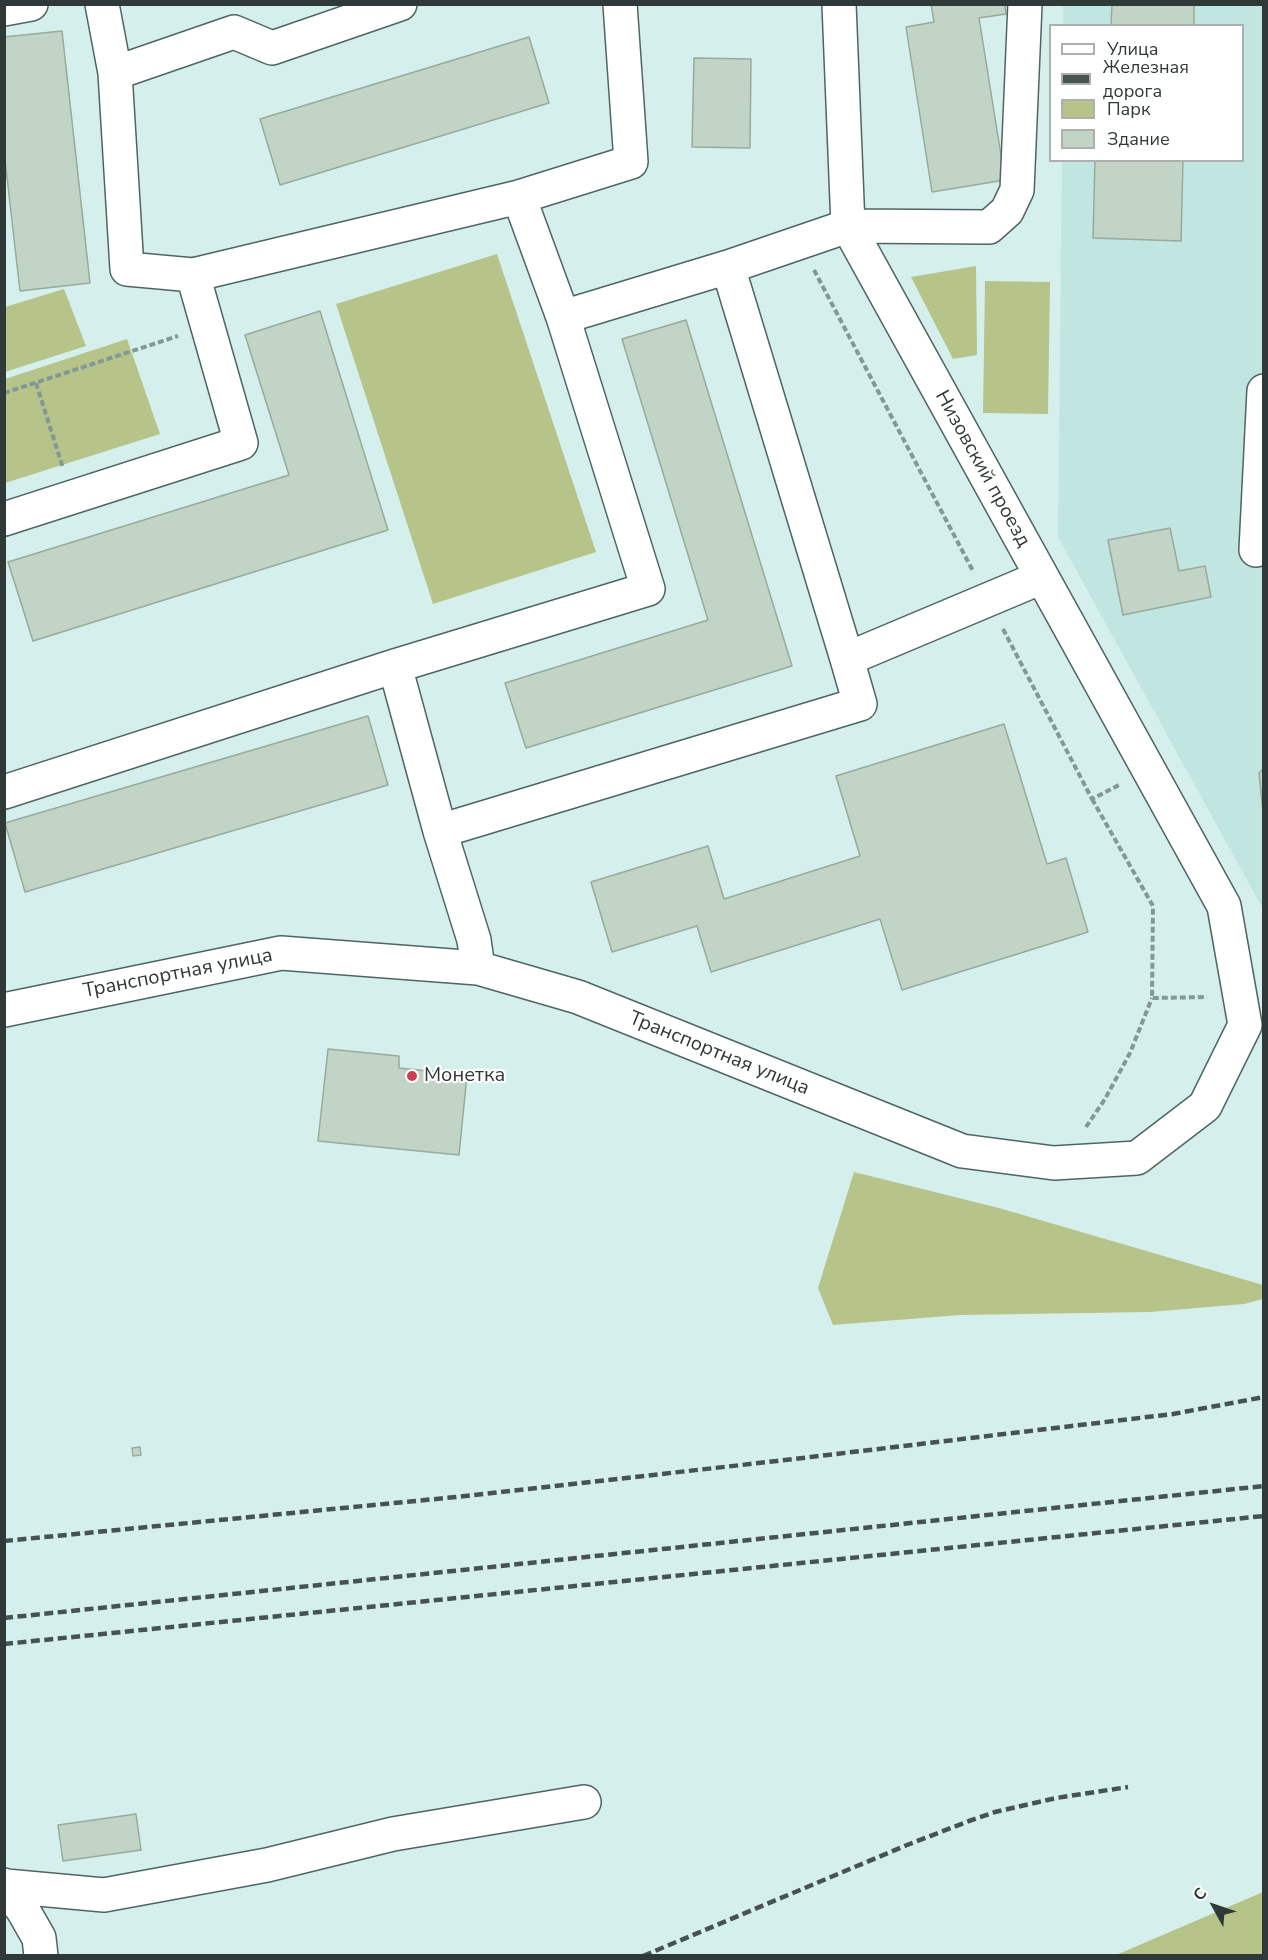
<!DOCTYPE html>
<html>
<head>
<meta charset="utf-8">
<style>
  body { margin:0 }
  #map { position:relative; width:1268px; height:1960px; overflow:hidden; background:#d5f0ec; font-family:"Nunito Sans",sans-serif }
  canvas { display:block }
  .frame { position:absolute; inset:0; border:6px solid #2f3938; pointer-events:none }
  .legend { position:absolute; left:1049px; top:24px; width:195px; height:138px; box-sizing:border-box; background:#fff; border:2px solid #acb0af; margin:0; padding:8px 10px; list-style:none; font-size:18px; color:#2f3938 }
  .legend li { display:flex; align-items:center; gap:12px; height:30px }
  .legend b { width:30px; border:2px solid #acb0af }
  .north { position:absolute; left:1184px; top:1876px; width:60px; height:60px; -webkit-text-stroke:4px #fff; paint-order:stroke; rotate:310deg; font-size:16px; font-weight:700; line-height:24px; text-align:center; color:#2f3938 }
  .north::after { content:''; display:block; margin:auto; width:21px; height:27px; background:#2f3938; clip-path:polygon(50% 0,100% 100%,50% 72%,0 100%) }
</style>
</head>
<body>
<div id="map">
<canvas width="1268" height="1960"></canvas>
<div class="frame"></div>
<ul class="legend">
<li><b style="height:8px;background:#fff"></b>Улица</li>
<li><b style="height:8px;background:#465351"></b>Железная дорога</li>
<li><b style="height:16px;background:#b6c489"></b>Парк</li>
<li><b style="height:16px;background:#c1d4c5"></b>Здание</li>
</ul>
<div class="north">С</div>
</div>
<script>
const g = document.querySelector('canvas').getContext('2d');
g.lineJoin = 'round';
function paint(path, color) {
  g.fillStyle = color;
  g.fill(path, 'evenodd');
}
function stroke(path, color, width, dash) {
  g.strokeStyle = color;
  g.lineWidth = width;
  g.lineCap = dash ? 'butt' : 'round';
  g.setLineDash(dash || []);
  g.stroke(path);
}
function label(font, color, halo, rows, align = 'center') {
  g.font = font + ' "Nunito Sans",sans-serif';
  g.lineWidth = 4.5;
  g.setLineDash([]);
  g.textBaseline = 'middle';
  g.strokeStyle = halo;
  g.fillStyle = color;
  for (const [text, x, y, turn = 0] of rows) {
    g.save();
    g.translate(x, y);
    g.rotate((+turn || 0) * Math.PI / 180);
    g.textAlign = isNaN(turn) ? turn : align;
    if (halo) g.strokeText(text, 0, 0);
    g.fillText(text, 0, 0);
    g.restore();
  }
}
paint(new Path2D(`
  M1063 5H1263V909L1058 537 1062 161 1242 160V26L1063 25Z`), '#c1e5e1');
paint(new Path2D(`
  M497 254 596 552 433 604 336 304Z
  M976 266 977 355 953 359 911 277Z
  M985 281 1050 282 1048 414 983 413Z
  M64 289 86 346 5 372V307Z
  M127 339 160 434 5 483V379Z
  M854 1172 999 1208 1263 1285V1299L1244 1304 1150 1312 960 1315 833 1325 818 1288Z
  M1263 1892V1955H1116Z`), '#b6c489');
const building = new Path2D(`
  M931 4H1005L1006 14 979 18 1005 180 932 192 906 27 934 22Z
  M1112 4H1194V26H1111Z
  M62 31 90 283 20 291 4 151V37Z
  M529 37 549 103 280 185 260 119Z
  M694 58 751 59 750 148 692 147Z
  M1095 160H1183L1181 241 1093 238Z
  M320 311 388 530 33 641 8 562 289 475 245 335Z
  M686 320 792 666 526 748 505 683 708 620 622 339Z
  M1170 528 1179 571 1205 566 1211 597 1123 615 1108 540Z
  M368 716 388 785 25 892 5 823Z
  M1004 724 1047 864 1066 858 1088 932 902 990 880 919 711 972 697 926 612 952 591 882 708 846 724 899 860 856 836 776Z
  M1264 768V822L1259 773Z
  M328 1049 399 1056V1068L467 1075 459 1155 318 1141Z
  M140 1447 141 1455 133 1456 132 1448Z
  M136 1814 141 1850 63 1861 58 1825Z`);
paint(building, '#c1d4c5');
stroke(building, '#98aa9c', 1.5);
const minor = new Path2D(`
  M102 4 115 73 127 269 193 275 519 197 563 317
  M4 9 31 4
  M115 73 234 32 272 48 400 4
  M519 197 631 162 620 4
  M728 267 847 659
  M4 519 241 443 193 275
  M1256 550 1264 391
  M395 666 440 831 474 940 478 968
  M4 792 395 666 648 589 563 317 728 267 848 226 989 227 1007 211 1017 190 1025 4
  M440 831 860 704 847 659 1042 577
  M4 1010 281 953 478 968 578 997 962 1151 1054 1163 1137 1158 1205 1106 1245 1025 1224 906 848 226 839 4
  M4 1885 23 1910 39 1938 41 1956
  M6 1886 104 1895 267 1865 393 1834 584 1802`);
stroke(minor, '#4e6563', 36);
stroke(new Path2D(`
  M814 270 973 571
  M36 383 63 468
  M4 393 178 336
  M1003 629 1092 799 1119 785
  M1092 799 1153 906 1152 998 1207 997
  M1086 1127 1105 1099 1130 1053 1152 998`), '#849794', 4, [6, 3]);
stroke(minor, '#fff', 33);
stroke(new Path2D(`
  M4 1541 456 1497 777 1461 1173 1414 1264 1397
  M4 1618 1264 1486
  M4 1644 1264 1516
  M643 1956 907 1845 969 1821 995 1812 1056 1798 1128 1787`), '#465351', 4.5, [9, 4.5]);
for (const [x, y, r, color] of [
  [412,1076,6,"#cd3c51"]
]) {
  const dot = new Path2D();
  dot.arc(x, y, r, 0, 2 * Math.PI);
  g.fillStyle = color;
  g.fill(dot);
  stroke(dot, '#fff', 2);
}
label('20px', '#2f3938', '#fff', [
  ["Низовский проезд",982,469,61],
  ["Транспортная улица",178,974,-11],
  ["Транспортная улица",719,1054,22]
]);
label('20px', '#2f3938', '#fff', [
  ["Монетка",424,1076]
], 'left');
</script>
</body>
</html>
